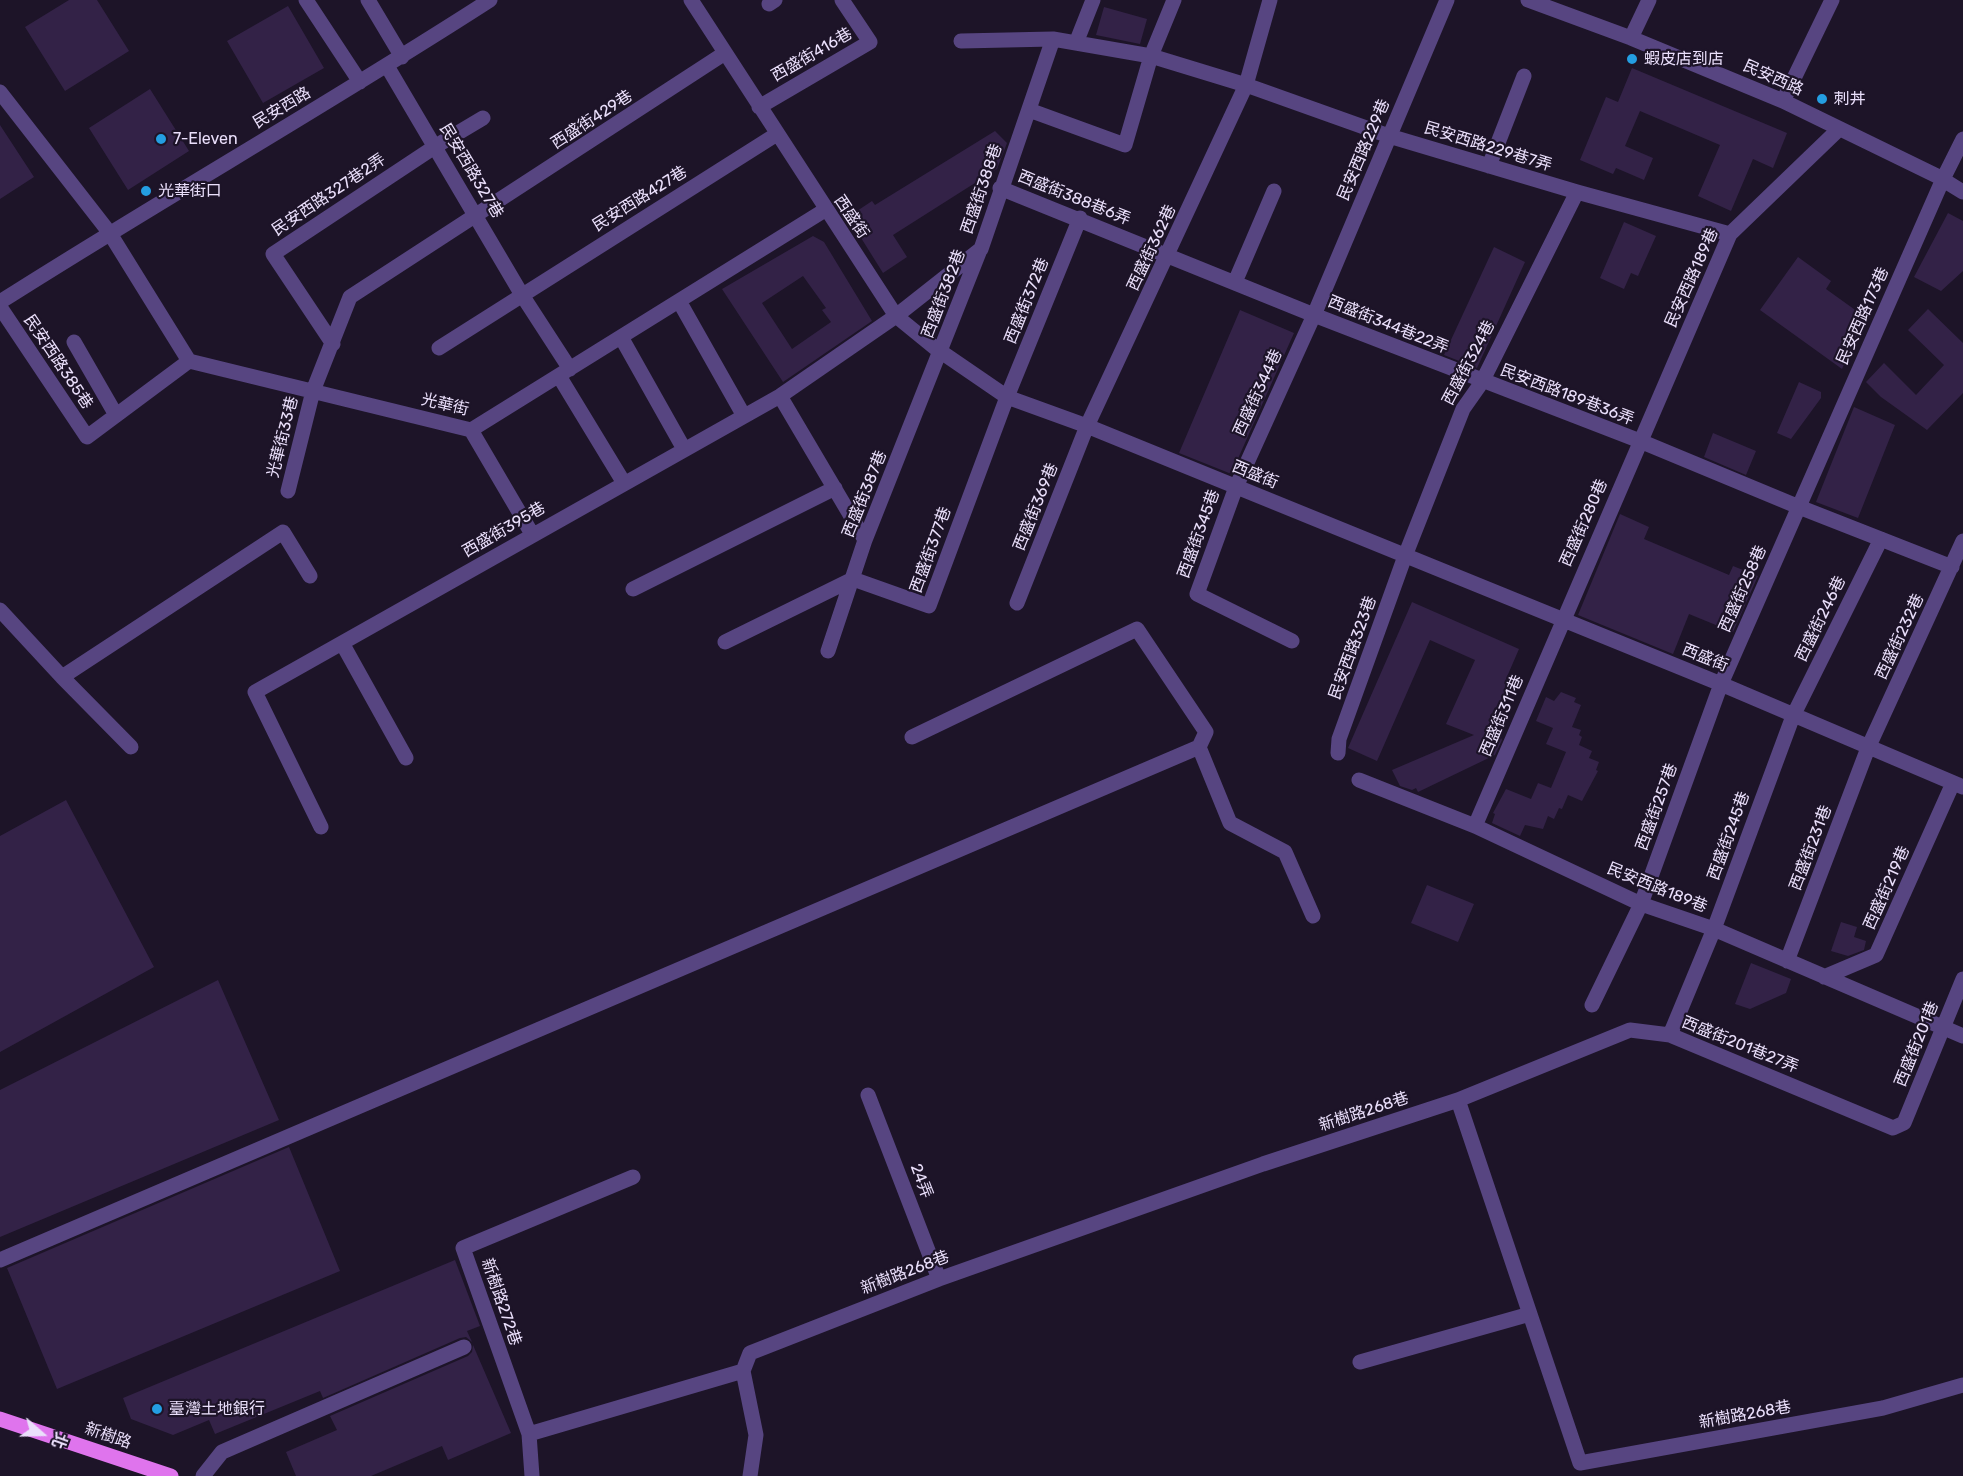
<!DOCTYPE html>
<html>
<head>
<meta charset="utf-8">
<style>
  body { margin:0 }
  #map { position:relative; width:1963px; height:1476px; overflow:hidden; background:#1d1428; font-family:Rubik,"Noto Sans TC",sans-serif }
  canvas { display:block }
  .north { position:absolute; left:12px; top:1404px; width:60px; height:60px; -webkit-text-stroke:4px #1d1428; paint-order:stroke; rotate:110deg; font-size:16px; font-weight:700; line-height:24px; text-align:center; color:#eadffb }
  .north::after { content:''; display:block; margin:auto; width:21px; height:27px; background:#eadffb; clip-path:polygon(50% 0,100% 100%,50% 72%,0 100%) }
</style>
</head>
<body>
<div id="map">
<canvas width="1963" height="1476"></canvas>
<div class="north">北</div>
</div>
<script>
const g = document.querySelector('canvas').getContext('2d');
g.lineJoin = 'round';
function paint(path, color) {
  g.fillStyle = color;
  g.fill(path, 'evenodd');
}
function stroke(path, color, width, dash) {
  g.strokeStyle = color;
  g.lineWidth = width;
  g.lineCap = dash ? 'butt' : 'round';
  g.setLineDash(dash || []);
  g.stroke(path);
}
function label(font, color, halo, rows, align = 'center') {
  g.font = font + ' Rubik,"Noto Sans TC",sans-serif';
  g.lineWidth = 4.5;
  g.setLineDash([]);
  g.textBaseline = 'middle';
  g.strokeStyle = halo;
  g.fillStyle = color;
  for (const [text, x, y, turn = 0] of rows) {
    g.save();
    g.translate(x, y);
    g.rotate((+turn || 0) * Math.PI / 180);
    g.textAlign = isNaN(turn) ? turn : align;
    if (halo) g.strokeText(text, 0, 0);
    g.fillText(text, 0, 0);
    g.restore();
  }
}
paint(new Path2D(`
  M69 0H97L129 51 65 91 25 27Z
  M288 6 324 68 263 103 227 41Z
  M1104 7 1147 19 1140 44 1096 35Z
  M1632 68 1787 133 1773 168 1753 159 1731 211 1698 196 1720 145 1640 111 1625 146 1653 158 1644 180 1616 168 1613 174 1580 160 1606 97 1618 102Z
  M150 89 189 151 128 190 89 128Z
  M0 125 34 177 0 199Z
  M995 131 1007 143 997 169 893 235 907 257 883 273 848 217 872 201 875 205Z
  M1948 213 1963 221V271L1941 291 1914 277Z
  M1624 222 1656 236 1638 276 1631 273 1624 289 1600 278Z
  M813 236 824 242 872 321 783 382 722 289ZM803 276 826 308 822 310 831 322 792 349 762 303Z
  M1494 247 1525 262 1477 368 1444 355Z
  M1798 257 1831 281 1826 289 1865 317 1842 369 1760 310Z
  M1928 309 1963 343V393L1927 430 1881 397 1866 382 1884 363 1916 395 1944 365 1908 330Z
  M1240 310 1294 333 1232 472 1229 473 1179 453Z
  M1799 382 1821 392V398L1791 439 1777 433Z
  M1854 407 1895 425 1858 518 1816 502Z
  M1713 433 1756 451 1746 475 1704 457Z
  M1620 514 1649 527 1644 539 1729 575 1733 566 1758 576 1733 632 1689 614 1673 654 1578 615Z
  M1412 602 1519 649 1506 679 1511 681 1493 722 1502 740 1495 755 1418 792 1416 788 1412 790 1400 786 1392 770 1474 735 1446 724 1475 660 1430 640 1377 761 1348 748Z
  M1561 692 1576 698 1574 702 1581 705 1572 727 1581 730 1579 735 1582 737 1579 745 1592 751 1589 758 1599 762 1596 770 1598 771 1582 801 1568 795 1562 809 1559 808 1554 819 1548 816 1543 829 1525 825 1520 836 1492 823 1495 814 1493 813 1506 789 1531 799 1538 783 1551 788 1566 752 1546 744 1553 728 1536 721 1546 697 1554 701Z
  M66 800 154 967 0 1052V836Z
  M1427 885 1474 904 1458 942 1411 923Z
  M1841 922 1857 927 1854 937 1866 941 1864 950 1848 956 1831 951Z
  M1751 963 1791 979 1786 993 1750 1009 1735 1004Z
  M218 980 279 1120 0 1237V1090Z
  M289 1147 340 1271 57 1389 7 1268Z
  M455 1260 480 1326 467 1331 472 1342 466 1337 460 1338 323 1398 320 1391 215 1434 209 1420 173 1435 131 1419 123 1398Z
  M473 1345 511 1433 448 1460 442 1446 371 1476H296L286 1452 337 1430 330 1416 468 1356 472 1352Z`), '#332247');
stroke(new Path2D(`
  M306 0 360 82
  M368 0 402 57
  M691 0 896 316 934 347 1007 397 1087 426 1721 684 1963 787
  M1528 0 1631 38 1783 101 1937 176 1963 192
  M769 4 775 0
  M1631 38 1649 0
  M961 41 1053 39 1151 56 1246 85 1389 136 1577 192 1730 234
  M1076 43 1093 0
  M387 66 522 295 570 369
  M0 92 109 232 189 361 471 430 825 210
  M1783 101 1832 0
  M759 107 870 42 842 0
  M1029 110 1125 145 1151 56 1174 0
  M1489 166 1524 76
  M1000 188 1314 315 1640 441 1799 507 1952 567
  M1235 282 1274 191
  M679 301 744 416
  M0 302C162 199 329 104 490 0
  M0 307 87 437 189 361
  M621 337 684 449
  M74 342 116 415
  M333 344 273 254 436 146 483 118
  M439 348 777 134
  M559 376 624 483
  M780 396 865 540
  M471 430 532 534
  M288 491 313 391 350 297 725 53
  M633 589 835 488
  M1017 603 1087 426 1246 85 1270 0
  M0 610 62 677 283 532 310 576
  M1292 641 1197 594 1236 487 1314 315 1447 0
  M725 642 853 579 929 606 1007 397 1080 218
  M342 643 406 758
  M828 651 865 540 980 250
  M62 677 131 747
  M912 737 1137 629 1206 732 1199 747 1230 823 1285 852 1313 916
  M1338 753 1339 739 1405 556 1463 409 1482 382 1577 192
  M1359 780 1475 826 1641 904 1714 929 1963 1036
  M1475 826 1730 234 1838 130
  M321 827 255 692 780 396 896 316 981 249 1053 39
  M1787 961 1868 748 1963 541
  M1824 977 1876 955 1953 783
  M1592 1005 1641 904 1721 684 1943 179 1963 139
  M1670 1035 1714 929 1793 716 1881 539
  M868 1095 939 1279
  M1458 1100 1630 1030 1670 1035 1893 1128 1904 1123 1963 979
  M0 1260 1199 747
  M1360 1362 1530 1314
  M529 1434 743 1371
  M203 1476 222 1452 464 1347
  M532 1476 529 1434 463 1248 633 1177
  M750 1476 756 1435 743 1371 750 1353 939 1279 1263 1164 1458 1100 1580 1463 1883 1408 1963 1385`), '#574581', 15);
stroke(new Path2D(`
  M0 1419 171 1476`), '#df74ed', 15);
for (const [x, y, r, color] of [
  [1632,59,6,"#249ee2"],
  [1822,99,6,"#249ee2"],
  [161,139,6,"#249ee2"],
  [146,191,6,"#249ee2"],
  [157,1409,6,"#249ee2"]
]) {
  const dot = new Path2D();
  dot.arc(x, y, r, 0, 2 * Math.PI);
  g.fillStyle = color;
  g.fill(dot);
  stroke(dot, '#1d1428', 2);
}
label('16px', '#eadffb', '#1d1428', [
  ["西盛街416巷",812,55,-30],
  ["民安西路",1773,78,24],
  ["民安西路",282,108,-31],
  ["西盛街429巷",592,120,-33],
  ["民安西路229巷7弄",1488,147,17],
  ["民安西路229巷",1364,150,-67],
  ["民安西路327巷",471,171,59],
  ["西盛街388巷",982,189,-71],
  ["民安西路327巷2弄",329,195,-34],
  ["西盛街388巷6弄",1074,198,22],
  ["民安西路427巷",640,199,-32],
  ["西盛街",851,217,56],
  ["西盛街362巷",1152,248,-65],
  ["民安西路189巷",1692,278,-66],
  ["西盛街382巷",944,294,-69],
  ["西盛街372巷",1027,301,-68],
  ["民安西路173巷",1863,316,-66],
  ["西盛街344巷22弄",1388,325,22],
  ["民安西路385巷",58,362,56],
  ["西盛街324巷",1469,363,-62],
  ["西盛街344巷",1258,393,-65],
  ["民安西路189巷36弄",1567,395,21],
  ["光華街",445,405,13],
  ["光華街33巷",283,437,-76],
  ["西盛街",1255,475,22],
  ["西盛街387巷",865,494,-68],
  ["西盛街369巷",1036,507,-68],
  ["西盛街280巷",1584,523,-66],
  ["西盛街395巷",504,530,-30],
  ["西盛街345巷",1199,534,-70],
  ["西盛街377巷",931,550,-70],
  ["西盛街258巷",1743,589,-66],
  ["西盛街246巷",1821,619,-64],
  ["西盛街232巷",1900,637,-65],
  ["民安西路323巷",1353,648,-70],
  ["西盛街",1705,658,22],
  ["西盛街311巷",1502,716,-67],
  ["西盛街257巷",1657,807,-70],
  ["西盛街245巷",1729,836,-70],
  ["西盛街231巷",1811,848,-69],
  ["民安西路189巷",1657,888,22],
  ["西盛街219巷",1887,888,-66],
  ["西盛街201巷",1917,1044,-68],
  ["西盛街201巷27弄",1740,1045,22],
  ["新樹路268巷",1364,1112,-18],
  ["24弄",921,1181,69],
  ["新樹路268巷",905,1273,-21],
  ["新樹路272巷",501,1302,71],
  ["新樹路268巷",1745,1415,-10],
  ["新樹路",108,1436,19]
]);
label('16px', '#eadffb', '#1d1428', [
  ["蝦皮店到店",1644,59],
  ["刺丼",1834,99],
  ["7-Eleven",173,139],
  ["光華街口",158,191],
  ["臺灣土地銀行",169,1409]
], 'left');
</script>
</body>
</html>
